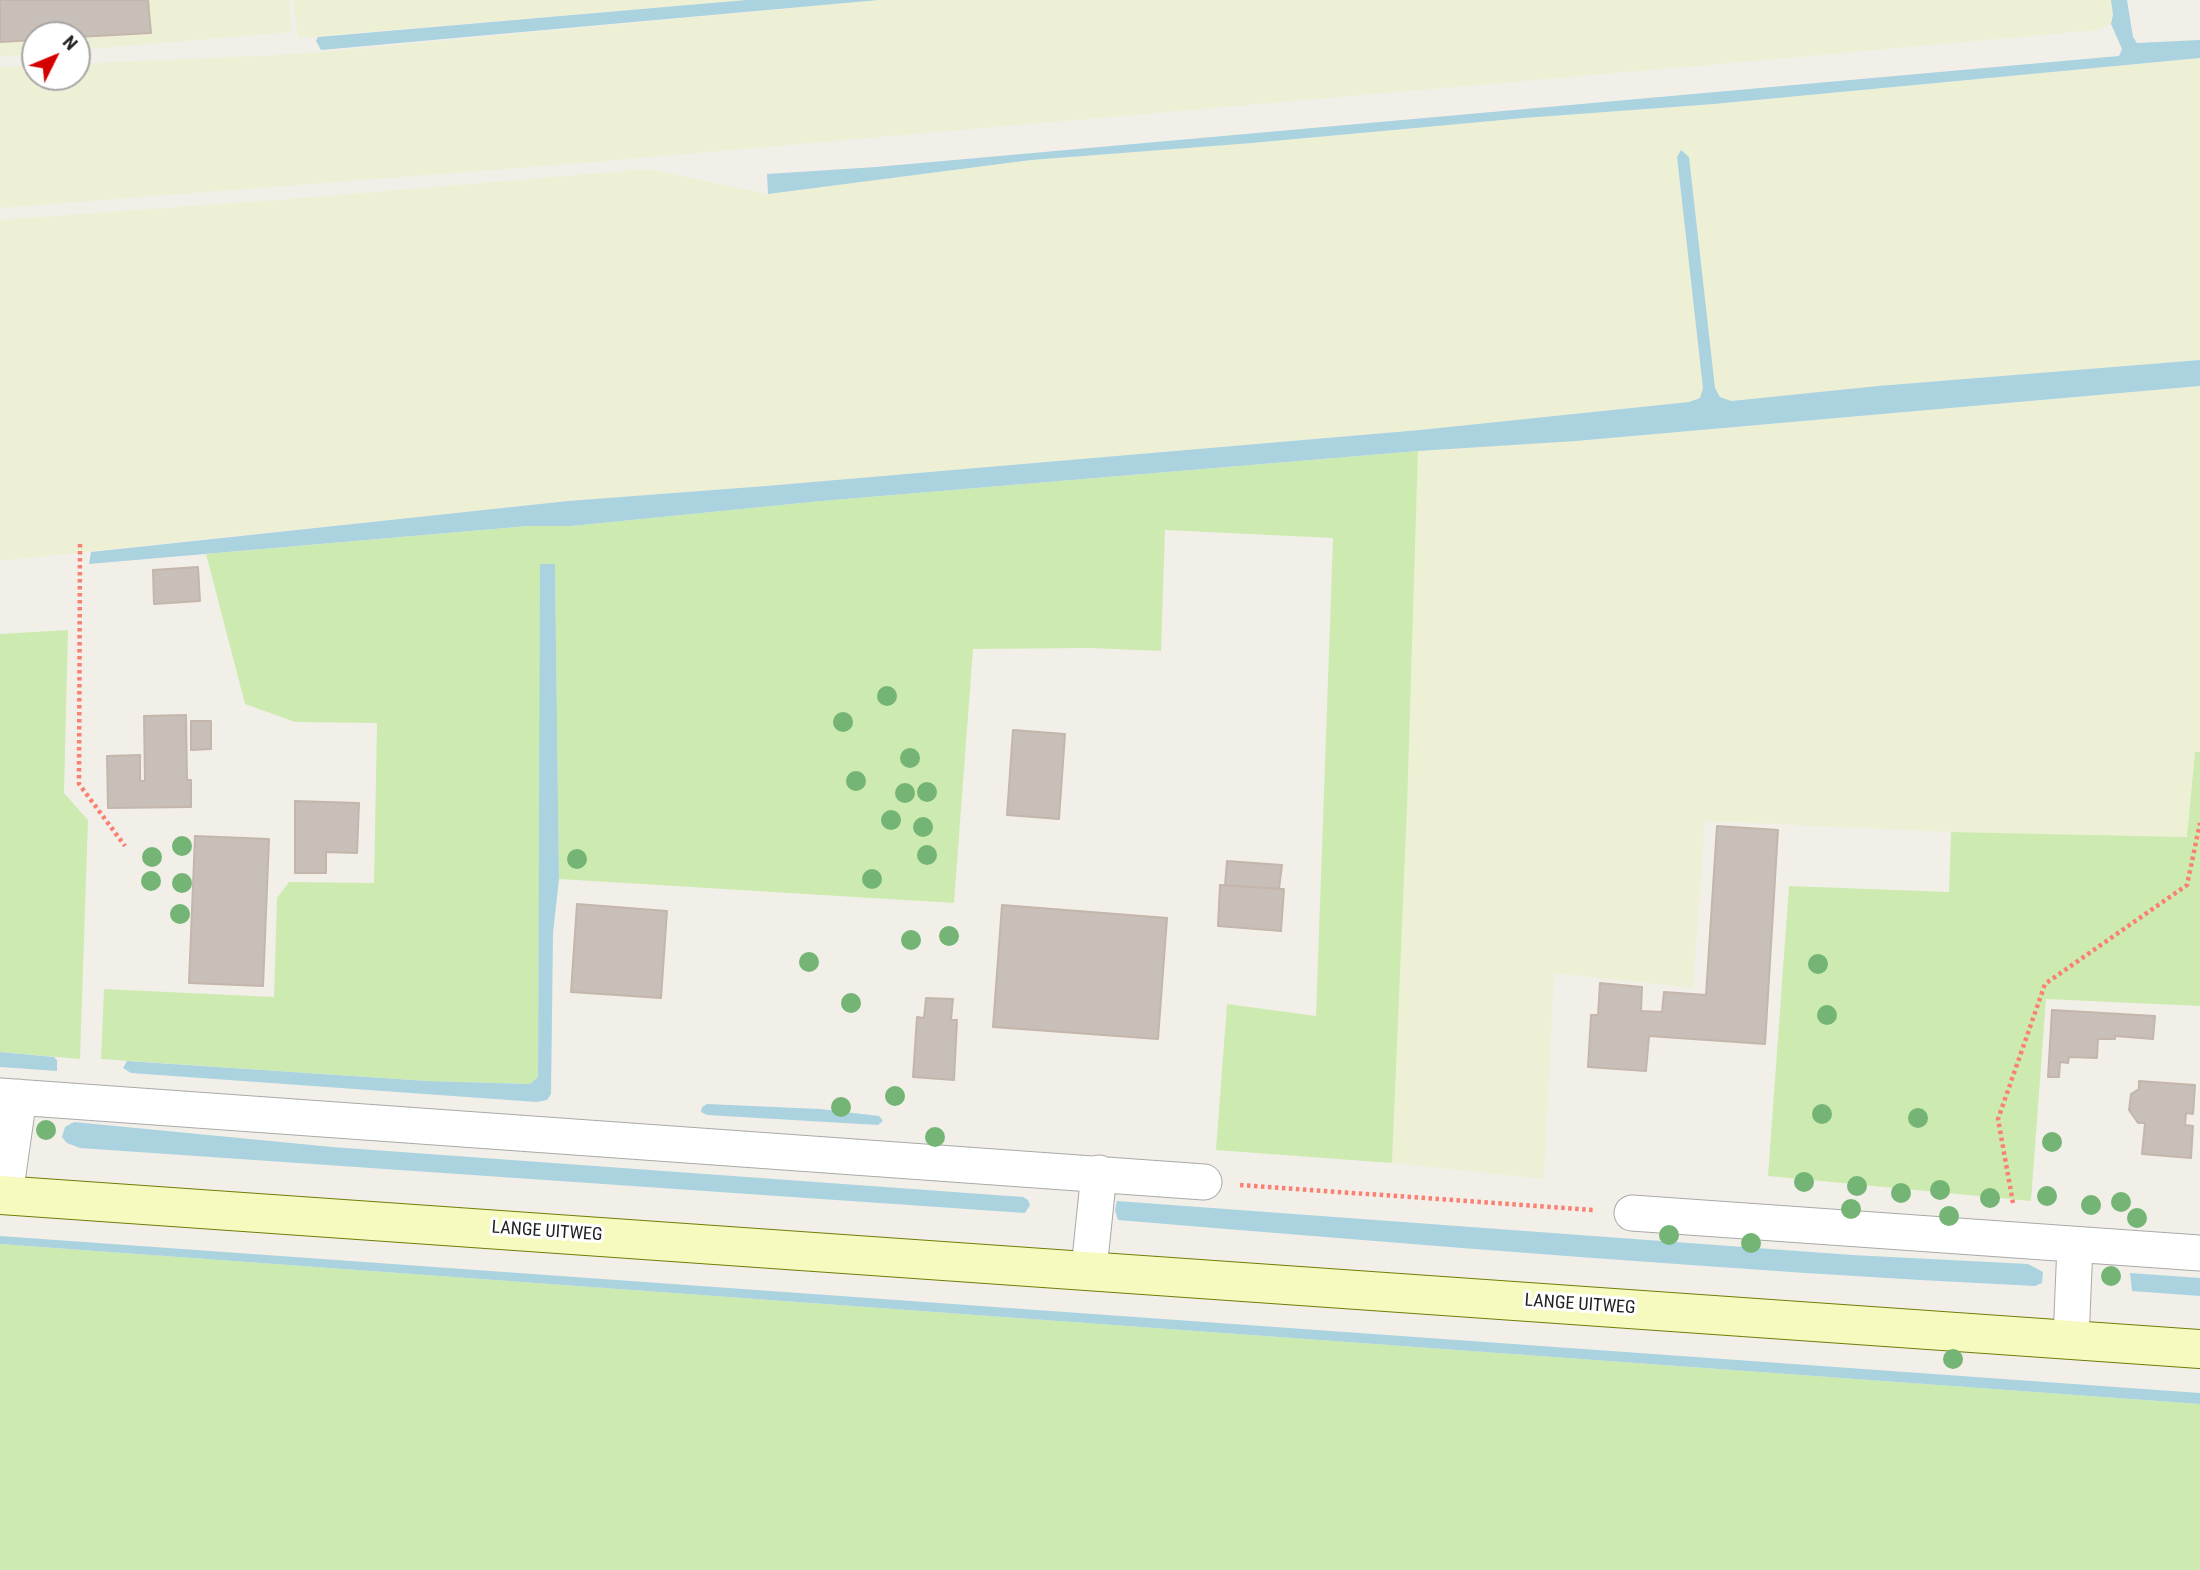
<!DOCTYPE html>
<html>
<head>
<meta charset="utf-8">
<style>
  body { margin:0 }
  #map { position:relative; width:2200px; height:1570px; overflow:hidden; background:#f2efe9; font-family:"Roboto Condensed",sans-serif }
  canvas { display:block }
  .north { position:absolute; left:21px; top:21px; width:70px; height:70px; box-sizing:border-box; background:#fff; border:2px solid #a7a7a7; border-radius:50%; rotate:47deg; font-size:19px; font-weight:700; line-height:28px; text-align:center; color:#222 }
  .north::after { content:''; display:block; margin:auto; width:24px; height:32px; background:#d40000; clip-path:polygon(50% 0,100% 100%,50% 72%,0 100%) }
</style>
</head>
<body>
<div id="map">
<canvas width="2200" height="1570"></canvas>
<div class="north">N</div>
</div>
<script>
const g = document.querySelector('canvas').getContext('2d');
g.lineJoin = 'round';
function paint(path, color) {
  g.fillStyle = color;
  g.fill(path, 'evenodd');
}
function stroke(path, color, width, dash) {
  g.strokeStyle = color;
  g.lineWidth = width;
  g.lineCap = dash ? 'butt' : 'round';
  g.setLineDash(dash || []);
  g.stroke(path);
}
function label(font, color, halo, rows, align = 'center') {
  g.font = font + ' "Roboto Condensed",sans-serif';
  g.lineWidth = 6;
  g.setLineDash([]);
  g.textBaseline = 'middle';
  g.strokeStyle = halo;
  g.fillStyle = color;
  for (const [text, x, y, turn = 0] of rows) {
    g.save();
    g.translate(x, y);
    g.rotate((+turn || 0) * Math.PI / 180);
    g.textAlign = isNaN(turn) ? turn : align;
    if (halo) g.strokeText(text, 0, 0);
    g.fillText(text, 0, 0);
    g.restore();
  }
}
paint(new Path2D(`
  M0 0H289L292 32 77 50V35H35V54L0 57Z
  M293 0H746L298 38Z
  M879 0H2111L2113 15 2111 24 2098 30 1731 63 570 164 0 208V67L35 66V77H77V64L298 54Z
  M2200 58V360L1878 386 1730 401 1720 397 1715 388 1681 151 1677 157 1703 388 1700 398 1689 402 1420 430 766 486 568 501 0 561V220L302 198 648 169 768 194 1031 160 1252 143 1524 118 1714 104Z
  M2200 386V752L2195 753 2188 837 1951 832 1705 821 1693 988 1554 973 1544 1179 1392 1163 1407 808 1418 451 1576 441Z`), '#eef0d5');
paint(new Path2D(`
  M1418 451 1407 808 1392 1163 1216 1150 1227 1004 1316 1016 1333 538 1165 530 1161 651 1089 648 973 649 954 903 559 879 555 564H541L538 1077 530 1084 427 1081 101 1059 104 989 274 997 277 898 289 882 374 883 377 723 295 722 245 704 206 554 528 526H571L821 501Z
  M68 630 64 793 88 820 80 1059 0 1052V634Z
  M2195 752H2200V1006L2046 999 2031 1201 1768 1176 1789 886 1949 892 1951 832 2187 837Z
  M0 1244 2200 1404V1570H0Z`), '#cdebb0');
paint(new Path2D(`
  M746 0H879L321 50 316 41 318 37Z
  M2111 0H2127L2133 37 2137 43 2200 40V58L1714 104 1524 118 1252 143 1031 160 768 194 767 174 876 167 2119 56 2122 49 2111 24 2113 15Z
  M1681 150 1689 157 1715 388 1720 397 1731 401 1878 386 2200 360V386L1576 441 1418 451 821 501 571 526H528L89 564 91 552 568 501 766 486 1420 430 1689 402 1700 398 1703 388 1677 157Z
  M540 564H555L559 879 553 933 551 1094 547 1100 537 1102 131 1073 123 1068 127 1061 427 1081 530 1084 538 1077Z
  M0 1052 54 1057 57 1060V1071L0 1067Z
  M707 1104 820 1109 879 1116 883 1121 878 1125 707 1115 701 1112 702 1107Z
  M74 1122 332 1147 1023 1197 1028 1200 1030 1205 1025 1213 80 1148 67 1143 62 1137 65 1127Z
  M1117 1201 1852 1255 2028 1264 2043 1272 2042 1283 2035 1286C1729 1271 1424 1245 1118 1220L1115 1210Z
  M0 1236 2200 1393V1404L0 1244Z
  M2130 1273 2200 1278V1296L2132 1291Z`), '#aad3df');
const building = new Path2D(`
  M0 0H148L151 33 77 37V35H35V40L0 42Z
  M198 567 200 601 154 604 153 570Z
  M186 715 187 780H191V807L108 808 107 756 140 755V781H145L144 716Z
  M191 721H211V749L191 750Z
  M1013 730 1065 734 1059 819 1007 815Z
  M295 801 359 803 357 853 326 852V873H295Z
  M1717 826 1778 830 1765 1044 1649 1036 1646 1071 1588 1067 1591 1015H1598L1600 983 1642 987 1641 1011 1662 1012 1664 992 1706 995Z
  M195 836 269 839 263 986 189 983Z
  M1227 861 1282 865 1279 889 1225 885Z
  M1220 885 1284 889 1281 931 1218 926Z
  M577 904 667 911 661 998 571 992Z
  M1002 905 1167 918 1158 1039 993 1027Z
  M926 998 953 999 951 1020H957L954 1080 913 1077 917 1017 924 1018Z
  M2052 1010 2155 1016 2153 1039 2115 1036V1039H2098L2097 1058 2069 1057 2068 1063 2060 1062 2059 1077H2048Z
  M2139 1081 2195 1085 2193 1114 2186 1113 2185 1125 2193 1126 2191 1158 2142 1154 2145 1123H2138L2129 1110 2131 1094 2139 1089Z`);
paint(building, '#c7bfb8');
stroke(building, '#c4b6ab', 2);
const street = new Path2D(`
  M0 1096 1204 1182
  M5 1195 19 1097
  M1632 1213 2200 1253
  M1089 1269 1099 1173
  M2071 1340 2075 1245`);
const secondary = new Path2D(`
  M0 1195 2200 1349`);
stroke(street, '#a9a9a9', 37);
stroke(secondary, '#707d05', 40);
stroke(new Path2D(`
  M80 544 79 784 125 846
  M1240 1185 1594 1210
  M2013 1203 1998 1119 2045 984 2187 885 2200 823`), '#fa8072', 4.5, [3.5, 3.5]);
stroke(street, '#fff', 35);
stroke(secondary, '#f7fabf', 38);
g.fillStyle = '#74b475';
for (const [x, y] of [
  [887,696],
  [843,722],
  [910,758],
  [856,781],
  [927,792],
  [905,793],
  [891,820],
  [923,827],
  [182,846],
  [927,855],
  [152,857],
  [577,859],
  [872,879],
  [151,881],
  [182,883],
  [180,914],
  [949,936],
  [911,940],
  [809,962],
  [1818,964],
  [851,1003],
  [1827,1015],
  [895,1096],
  [841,1107],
  [1822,1114],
  [1918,1118],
  [46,1130],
  [935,1137],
  [2052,1142],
  [1804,1182],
  [1857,1186],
  [1940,1190],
  [1901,1193],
  [2047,1196],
  [1990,1198],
  [2121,1202],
  [2091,1205],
  [1851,1209],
  [1949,1216],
  [2137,1218],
  [1669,1235],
  [1751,1243],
  [2111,1276],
  [1953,1359]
]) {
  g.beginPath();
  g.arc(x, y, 10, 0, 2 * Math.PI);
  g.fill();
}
label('18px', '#222', '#fff', [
  ["LANGE UITWEG",547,1232,4],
  ["LANGE UITWEG",1580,1305,4]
]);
</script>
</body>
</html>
